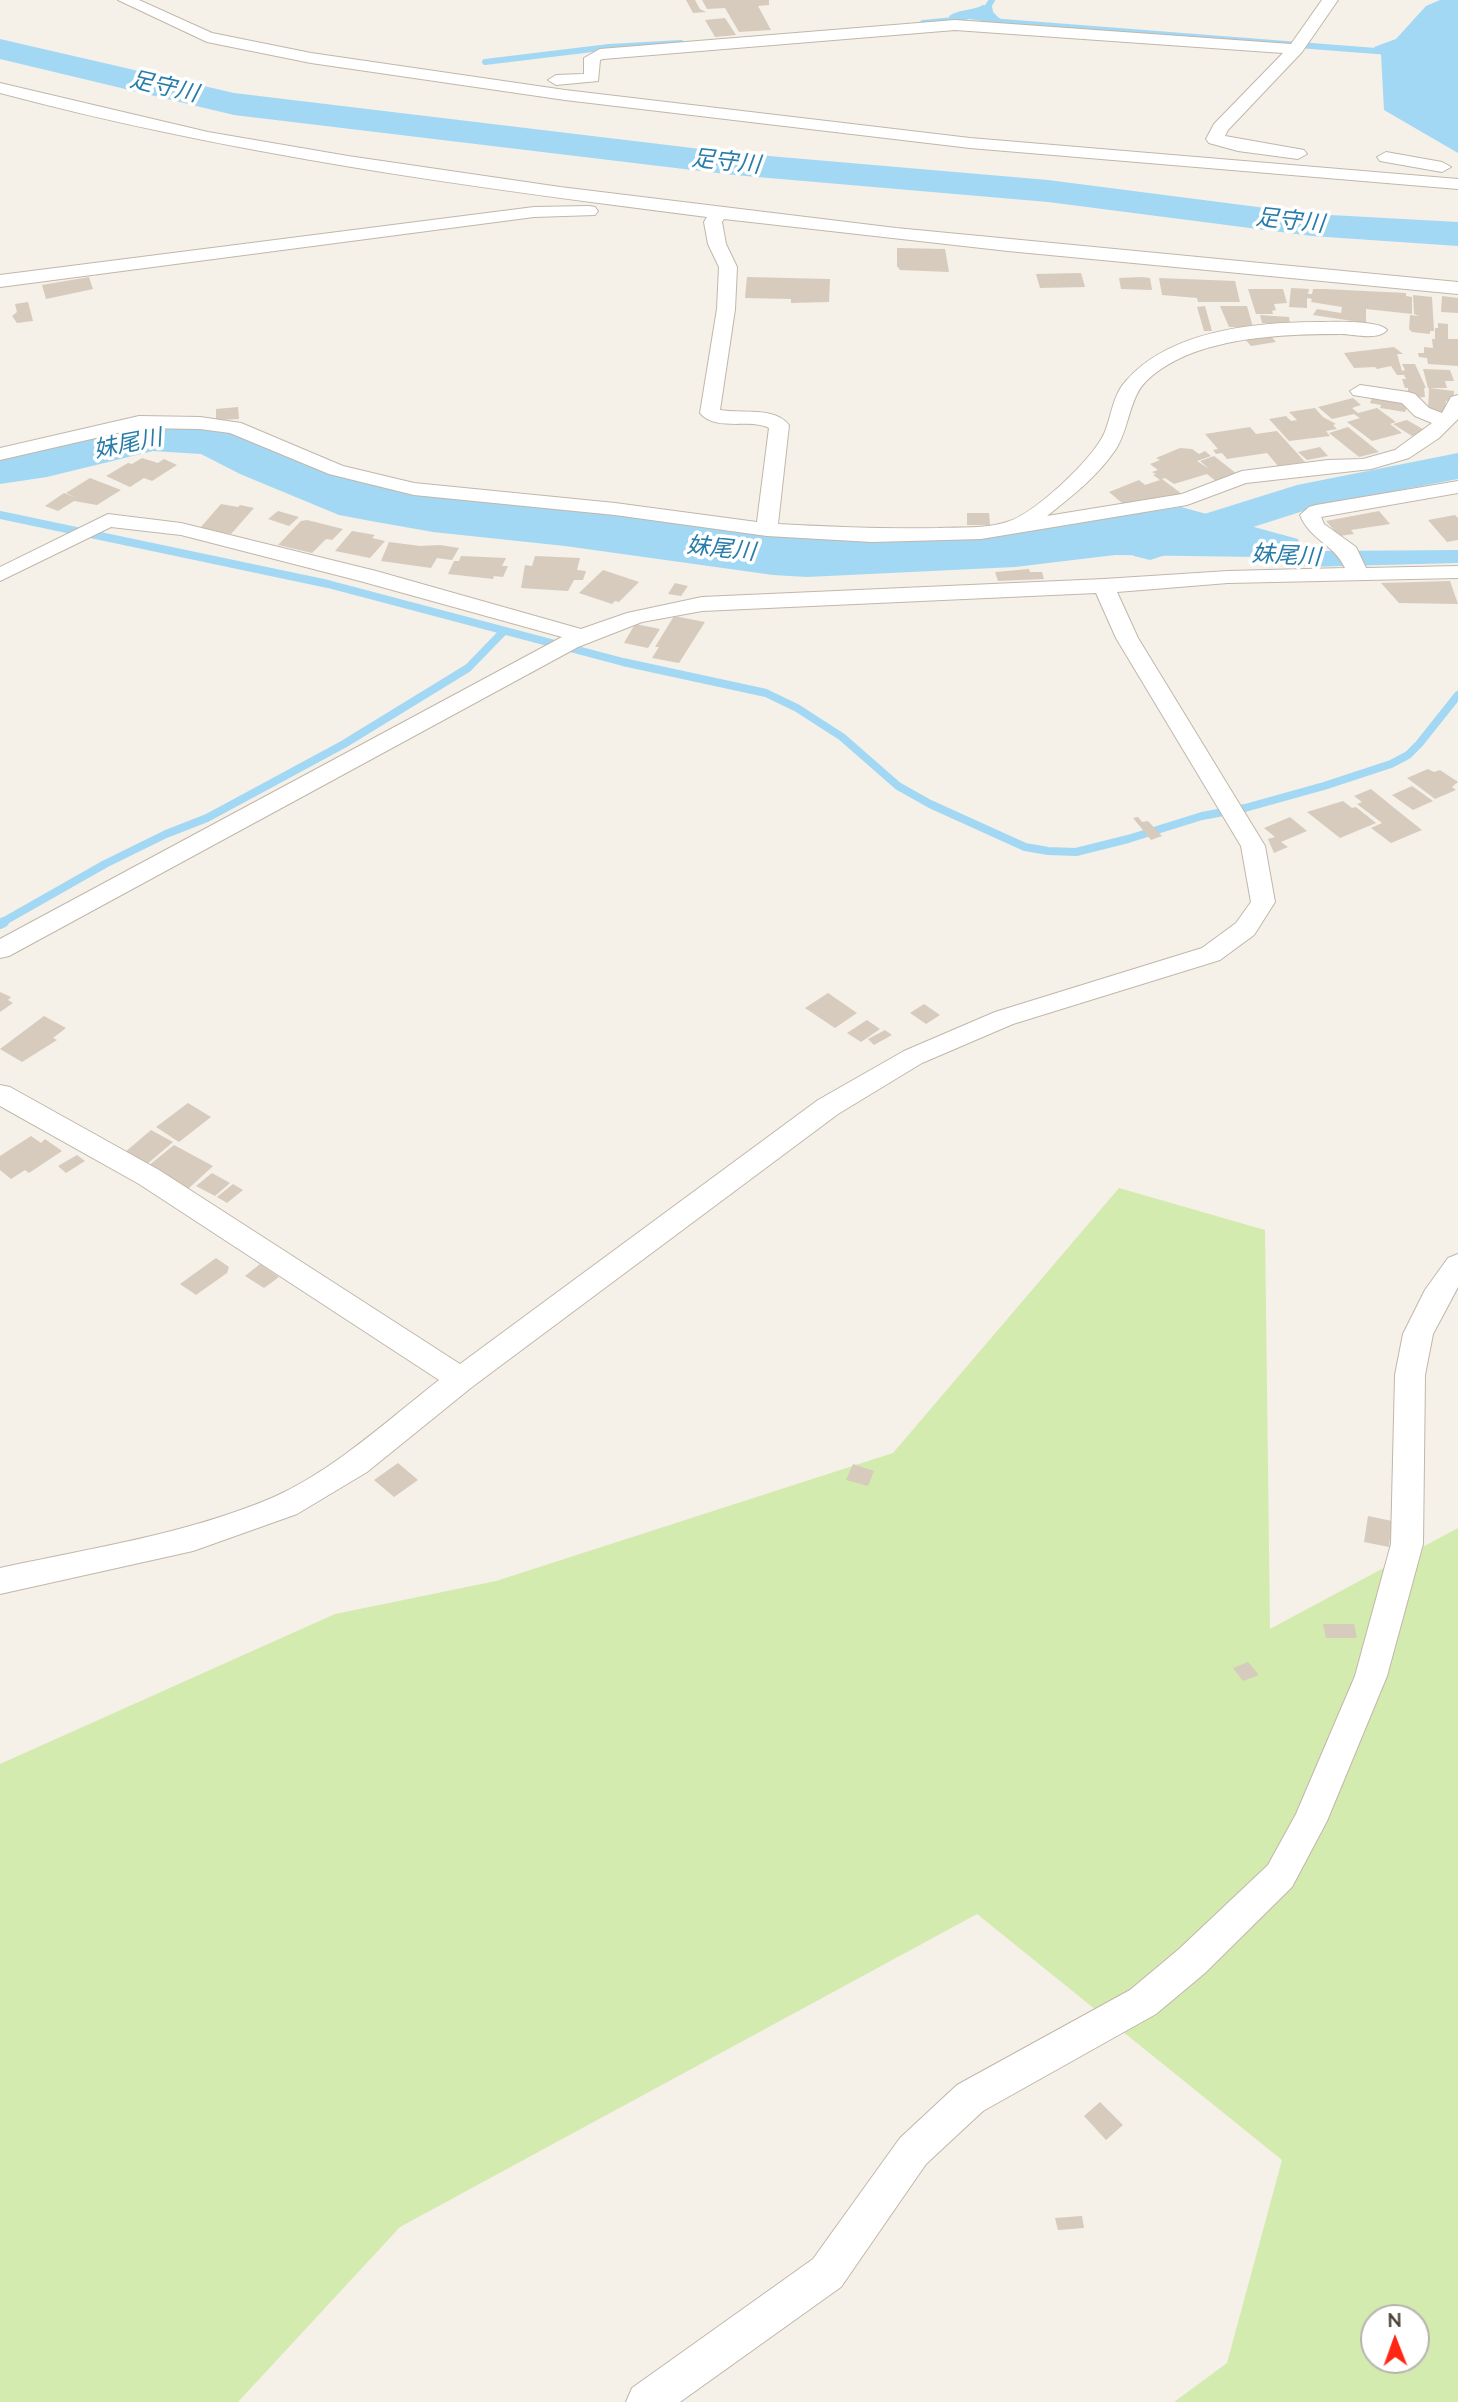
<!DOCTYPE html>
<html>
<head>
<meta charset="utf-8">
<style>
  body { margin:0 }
  #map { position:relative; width:1458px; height:2402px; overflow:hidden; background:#f5f0e8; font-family:Mulish,sans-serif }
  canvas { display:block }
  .north { position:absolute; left:1360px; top:2304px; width:70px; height:70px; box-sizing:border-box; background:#fff; border:2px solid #b6b3af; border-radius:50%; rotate:359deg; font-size:19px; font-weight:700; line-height:28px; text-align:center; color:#494036 }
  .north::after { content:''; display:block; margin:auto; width:24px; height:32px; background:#ff2615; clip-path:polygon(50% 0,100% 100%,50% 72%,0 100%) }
</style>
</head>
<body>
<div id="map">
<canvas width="1458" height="2402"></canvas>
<div class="north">N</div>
</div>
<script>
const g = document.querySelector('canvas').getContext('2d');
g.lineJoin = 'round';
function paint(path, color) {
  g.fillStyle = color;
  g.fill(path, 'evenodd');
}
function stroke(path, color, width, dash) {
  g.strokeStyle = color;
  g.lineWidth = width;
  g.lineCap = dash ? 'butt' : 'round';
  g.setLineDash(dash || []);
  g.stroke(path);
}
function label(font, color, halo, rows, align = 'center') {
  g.font = font + ' Mulish,"Noto Sans JP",sans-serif';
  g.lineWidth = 7;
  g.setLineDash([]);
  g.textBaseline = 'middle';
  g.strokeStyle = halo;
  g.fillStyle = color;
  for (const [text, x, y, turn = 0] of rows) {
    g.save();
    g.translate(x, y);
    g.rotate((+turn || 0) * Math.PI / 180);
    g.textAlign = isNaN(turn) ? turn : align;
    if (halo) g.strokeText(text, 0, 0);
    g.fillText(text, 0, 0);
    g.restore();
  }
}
paint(new Path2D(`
  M1119 1188 1265 1230 1270 1629 1458 1528V2402H1174L1227 2363 1282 2160 977 1914 400 2227 238 2402H0V1764L335 1614 496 1581 893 1453ZM1374 2318H1416V2360H1374Z`), '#d4ebaf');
paint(new Path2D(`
  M1440 0H1458V153L1384 110 1381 54 1374 47 1396 39 1426 6Z
  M983 5 992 6 993 12 999 18 1014 23V26L969 19 951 21 949 16C959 9 972 11 983 5Z
  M145 425 233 432 346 479 393 489 614 513 758 535 1011 533 1181 507 1298 539 1299 542 1324 551 1458 550V563L1307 567 1294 561 1259 557 1115 555 1015 567 807 577 773 575 565 546 433 532 371 521 339 515 240 474 201 454 153 451 47 477 0 484V457Z`), '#a2d8f4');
stroke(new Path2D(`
  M981 17 992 0
  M1003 22 1389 52
  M923 23 964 19
  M485 62 609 47 681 43`), '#a2d8f4', 6);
stroke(new Path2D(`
  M0 515 328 584 623 662 766 693 797 708 842 737 898 786 930 804 1025 847 1048 851 1076 852 1128 839 1202 816 1245 808 1324 786 1391 764 1408 755 1419 744 1458 695
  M1 923 105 864 166 834 207 818 344 744 468 668 503 632`), '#a2d8f4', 8);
stroke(new Path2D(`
  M0 924 4 922`), '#a2d8f4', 10);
paint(new Path2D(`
  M0 39 234 93 734 153 1048 180 1312 214 1458 222V246L1312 236 1048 202 734 175 234 115 0 59Z
  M1458 453V479L1322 505 1150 560 1134 556 1127 546 1134 536 1297 485Z`), '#a2d8f4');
paint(new Path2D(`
  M686 0H695L700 9 706 12 693 13Z
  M702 0H769V5L758 6 771 30 739 32 725 8 707 9Z
  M725 18 736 35 715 37 705 20Z
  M897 248 945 249 949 272 900 270 897 266Z
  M1081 273 1085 287 1040 288 1036 274Z
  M89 277 93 289 46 299 42 285Z
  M747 277 830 279 829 302 791 303V299L745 298Z
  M1142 277 1150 278 1152 290 1121 289 1119 278Z
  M1159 278 1235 281 1240 302H1198L1197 298 1162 295Z
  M1291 288 1309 289 1308 294H1312L1313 289H1324L1406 293V296L1412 297V314L1366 309V323L1313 315 1317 309 1341 313 1342 307 1311 302 1312 299 1307 298V308L1289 307Z
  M1248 289H1283L1287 303 1274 304 1276 310 1272 311 1273 314H1256Z
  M1413 295 1432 297 1434 331H1430V334L1412 332 1409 329 1410 315 1419 316 1414 314Z
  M1442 296 1458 298V313L1441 312Z
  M28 302 33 321 17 323 12 316 17 312 15 304Z
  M1205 306 1212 331H1204L1197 307Z
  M1220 306H1247L1253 327H1229Z
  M1260 315 1289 317 1290 323H1262Z
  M1438 323 1448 324V339H1458V366L1428 364 1427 358 1419 357 1418 353H1424V347L1433 348 1432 339H1435V328H1438Z
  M1268 333 1276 342 1251 346 1243 337Z
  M1394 347 1403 354H1397L1402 371 1405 370 1402 364H1415L1426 388H1424L1425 397 1408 398V388H1405L1402 379H1406L1404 375H1397L1391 366 1377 369 1375 367 1354 368 1344 353Z
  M1423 369 1450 370 1454 381H1445L1447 388H1428Z
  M1429 388 1454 391 1453 402 1446 401 1445 413 1428 411Z
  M1373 396 1409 402 1405 412 1380 408 1381 405 1370 403Z
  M1353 398 1361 405 1352 408 1358 413 1377 408 1396 422 1390 424 1402 433 1372 441 1347 422 1360 418 1354 414 1332 419 1318 407Z
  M238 407 239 419 216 420V409Z
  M1315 408 1323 417 1336 424 1333 425 1337 429 1326 431 1330 436 1289 441 1269 419 1286 416 1291 421 1297 420 1289 412Z
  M1407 420 1426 431 1412 436 1393 424Z
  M1250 427 1256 434 1277 431 1305 462 1278 466 1267 453 1227 459 1222 453 1216 454 1213 450 1218 449 1205 434Z
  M1348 427 1379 452 1359 457 1329 433Z
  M1320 447 1328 456 1307 460 1298 452Z
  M1180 448 1192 449 1199 454 1205 451 1211 456 1197 461 1209 469 1200 461 1214 456 1237 474 1217 482 1207 474 1174 484 1165 478 1162 479 1182 494 1166 499 1163 497 1128 508 1109 492 1139 480 1145 485 1160 480 1153 475 1156 474 1152 472 1158 470 1150 464 1160 460 1156 458Z
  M142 458 158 463 164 459 177 465 152 481 144 478 130 487 106 476 128 463 132 464Z
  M90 478 121 490 97 505 74 501 58 511 45 506 64 493 76 498 66 493Z
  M221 504 238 507 240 505 254 508 231 534 200 528Z
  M278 511 299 517 289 526 268 519Z
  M1379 511 1390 524 1351 530 1354 534 1339 536 1326 521Z
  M967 513H989L990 525H967Z
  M1455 515 1458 518V540L1447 542 1428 520Z
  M307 520 343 529 332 540 326 539 312 553 278 545 301 521Z
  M352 531 375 535 372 538 385 541 370 558 335 551Z
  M389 542 420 546 440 545 459 548 452 560 437 558 431 568 381 561Z
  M461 556 506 558 502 566H508L503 577 494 576 493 579 448 574 454 561H459Z
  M535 556 580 558 577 570 586 571 583 580H574L568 591 521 588 525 565 532 566Z
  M1029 569 1030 572H1042L1044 579 998 581 995 572Z
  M603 570 639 582 619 602 615 601 612 604 579 593Z
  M1450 581 1458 604 1399 603 1381 583Z
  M675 583 688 586 681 596 668 594Z
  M674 616 705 622 679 663 652 658 659 647H655Z
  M635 624 660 629 648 648 624 643Z
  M1428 769 1434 772 1440 770 1458 782 1452 787 1456 790 1435 799 1407 778Z
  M1412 786 1433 801 1413 810 1392 795Z
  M1371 789 1403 815 1422 830 1391 843 1371 828 1382 823 1357 804 1362 802 1354 796Z
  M1343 801 1352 808 1356 807 1376 823 1340 838 1307 812Z
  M1138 817 1142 822 1148 821 1162 836 1151 840 1133 818Z
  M1290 817 1307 831 1281 842 1288 847 1274 853 1268 839 1275 837 1264 828Z
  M0 992 11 997 8 1000 13 1003 0 1012Z
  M828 993 857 1013 835 1028 805 1008Z
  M924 1004 940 1015 926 1024 910 1013Z
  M44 1016 66 1028 53 1038 57 1040 22 1062 0 1049Z
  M867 1020 880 1029 861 1042 847 1033Z
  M885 1030 892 1035 874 1045 868 1039Z
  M188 1103 211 1117 179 1142 156 1127Z
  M151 1130 173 1142 146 1165 124 1153Z
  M31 1136 41 1143 45 1139 62 1151 29 1173 25 1170 11 1179 0 1170V1156Z
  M174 1145 213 1166 188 1189 148 1166Z
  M77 1155 85 1161 66 1173 58 1166Z
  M212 1173 230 1183 215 1196 196 1186Z
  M233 1184 243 1190 227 1203 217 1197Z
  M216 1258 229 1267 227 1273 196 1295 180 1284Z
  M260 1264 279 1277 264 1288 245 1276Z
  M398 1463 418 1480 394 1497 374 1480Z
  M853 1464 874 1471 868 1486 846 1480Z
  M1368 1516 1392 1521 1389 1547 1364 1542Z
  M1323 1624H1354L1357 1638H1326Z
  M1248 1662 1259 1675 1243 1681 1233 1668Z
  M1100 2102 1123 2125 1106 2140 1084 2116Z
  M1082 2216 1084 2228 1058 2230 1055 2218Z`), '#d7cbbd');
const minor = new Path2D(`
  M118 0H139L212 33 311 53 565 90 970 138 1458 179V189L970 148 565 100 311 63 207 42Z
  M1322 0H1338L1302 52 1228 130 1225 136 1304 150 1307 154 1298 159 1238 151 1209 143 1206 139 1214 124 1283 53 955 30 603 59 600 60 598 81 556 85 548 80 556 75 584 74V58L600 49 955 20 1291 44Z
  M0 83 208 132 348 156 560 187 896 228 1458 282V294L1008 251 724 219 722 222 726 244 737 267 735 309 720 410C742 414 774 406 789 425L778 524C832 527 884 529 938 528 960 527 985 529 1007 522 1034 514 1091 461 1104 434 1112 416 1112 396 1126 381 1170 330 1256 322 1320 322 1334 322 1378 320 1387 330 1378 341 1353 334 1341 334 1291 334 1239 336 1192 353 1174 360 1146 375 1137 394 1128 412 1127 431 1116 449 1098 476 1072 496 1047 516L1182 494 1242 471 1328 460 1363 459 1395 450 1432 423 1415 416 1402 403 1353 395 1350 391 1360 385 1408 392 1415 394 1429 408 1442 413 1451 397 1458 395V419L1439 438 1409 458 1371 469 1246 483 1187 505 981 539 872 542 767 536 615 515 414 495 329 474 230 433 200 429 139 428 0 460V448L139 416 200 417 241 423 343 466 414 483 615 503 757 522 769 428C749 418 716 432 700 413L717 309 719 267 708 244 704 222 707 217C470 187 232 155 0 93Z
  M1386 152 1442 162 1451 167 1442 172 1380 161 1377 157Z
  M589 206 595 207 598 211 595 215 534 217 0 287V275L534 207Z
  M1458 481V493L1321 517 1324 524 1356 547 1366 568 1458 566V578L1228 583 1117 592 1138 638 1265 846 1275 902 1254 935 1220 960 1013 1024 922 1063 838 1114 472 1387 367 1472 297 1514 193 1551 0 1594V1568C91 1548 188 1534 274 1497 334 1470 388 1420 439 1380L139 1184 0 1106V1085L10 1087 159 1170 460 1364 818 1100 904 1051 995 1012 1202 948 1236 923 1251 902 1241 846 1116 638 1096 593 702 611 642 622 578 647 9 956 0 958V939L562 637 360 581 181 535 111 527 0 581V567L108 514 181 523 376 571 581 629 627 613 702 597 1104 579 1228 571 1345 568C1334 544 1310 540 1300 515L1309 507 1316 505Z
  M1458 1254V1287L1433 1334 1425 1375 1423 1544 1387 1676 1327 1821 1292 1887 1205 1973 1156 2014 983 2111 926 2164 841 2287 680 2402H626L632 2388 813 2259 900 2138 957 2085 1130 1990 1179 1949 1268 1865 1296 1814 1355 1676 1391 1544 1395 1375 1403 1334 1425 1290 1448 1258Z`);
stroke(minor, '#c1b7aa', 2);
paint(minor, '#fff');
label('italic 23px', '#287ca9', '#fff', [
  ["足守川",164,87,13],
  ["足守川",726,162,6],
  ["足守川",1290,221,6],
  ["妹尾川",128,444,-11],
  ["妹尾川",721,549,6],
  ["妹尾川",1286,556,3]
]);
</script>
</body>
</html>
